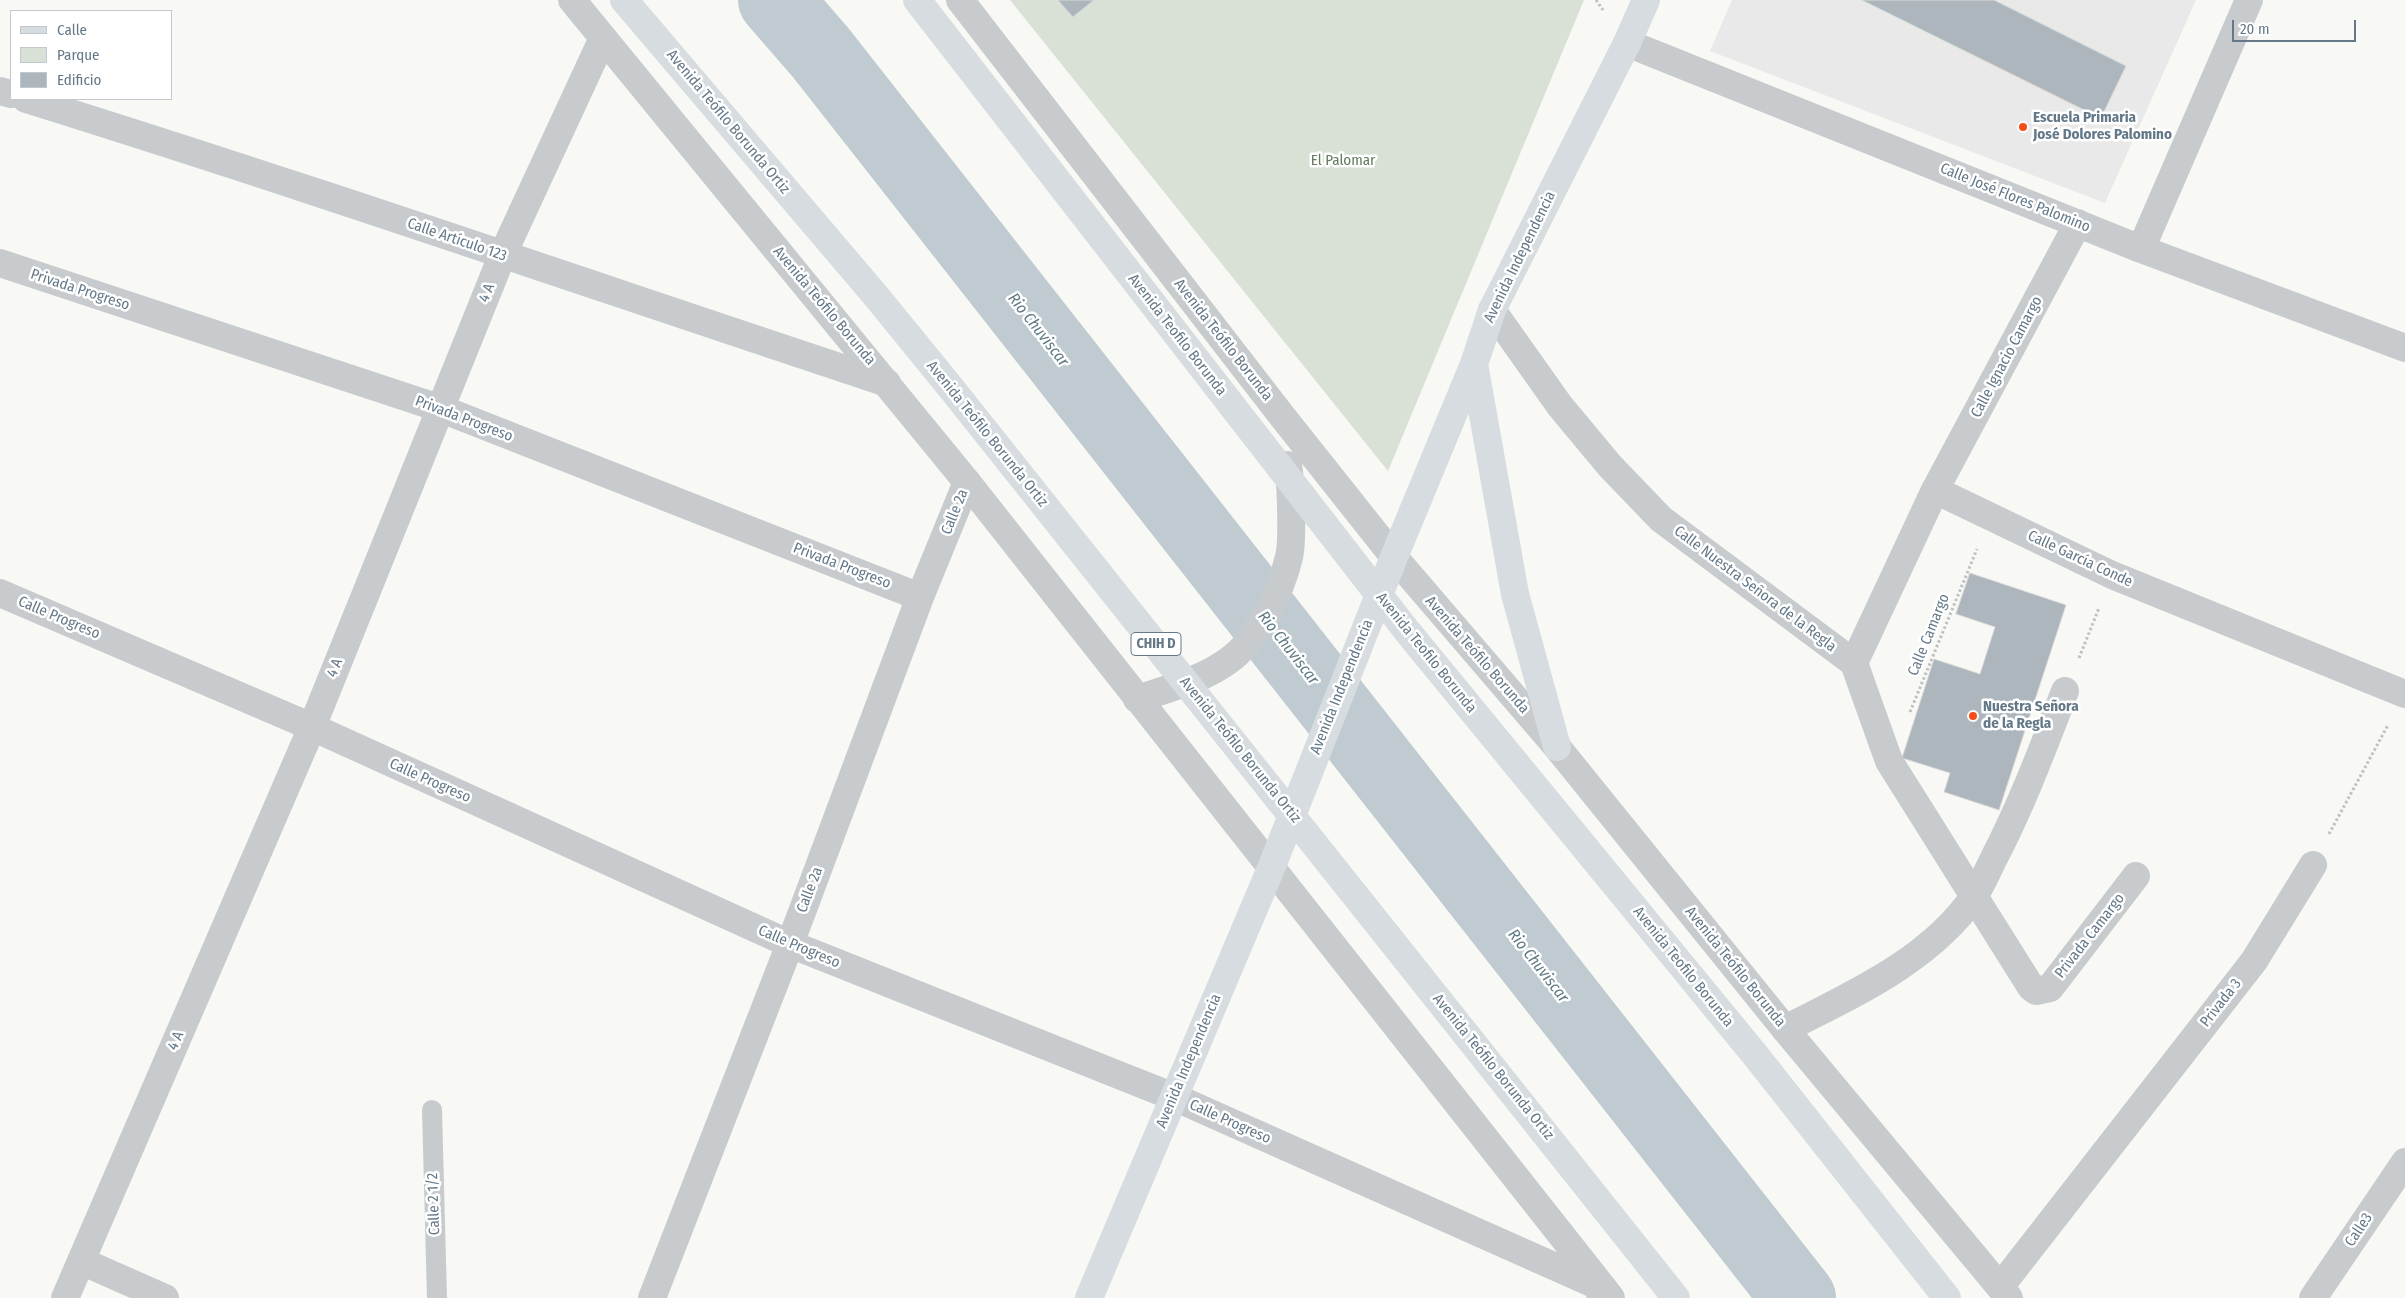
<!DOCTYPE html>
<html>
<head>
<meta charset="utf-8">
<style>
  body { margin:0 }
  #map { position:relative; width:2405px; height:1298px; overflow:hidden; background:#f8f8f4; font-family:"Fira Sans Condensed",sans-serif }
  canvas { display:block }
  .legend { position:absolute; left:10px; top:10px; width:162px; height:90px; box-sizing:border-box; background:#fff; border:1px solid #c1c9cf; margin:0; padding:6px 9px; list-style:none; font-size:15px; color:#647888 }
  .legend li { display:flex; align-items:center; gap:10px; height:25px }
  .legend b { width:25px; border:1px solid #c1c9cf }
  .scale { position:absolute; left:2232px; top:20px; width:124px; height:22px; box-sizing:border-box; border:2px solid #647888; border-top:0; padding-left:6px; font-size:15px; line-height:18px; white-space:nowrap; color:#647888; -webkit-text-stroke:4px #fff; paint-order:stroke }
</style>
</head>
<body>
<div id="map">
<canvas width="2405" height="1298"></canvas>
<ul class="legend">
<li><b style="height:6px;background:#d6dce0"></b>Calle</li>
<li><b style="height:14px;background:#d9e0d5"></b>Parque</li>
<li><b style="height:14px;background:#adb6bc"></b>Edificio</li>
</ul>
<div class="scale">20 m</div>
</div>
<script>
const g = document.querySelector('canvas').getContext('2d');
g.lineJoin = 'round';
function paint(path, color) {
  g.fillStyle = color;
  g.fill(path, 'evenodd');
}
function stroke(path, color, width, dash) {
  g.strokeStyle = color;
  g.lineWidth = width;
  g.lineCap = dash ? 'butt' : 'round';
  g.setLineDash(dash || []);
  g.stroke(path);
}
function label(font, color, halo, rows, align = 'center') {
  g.font = font + ' "Fira Sans Condensed",sans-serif';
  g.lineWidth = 5;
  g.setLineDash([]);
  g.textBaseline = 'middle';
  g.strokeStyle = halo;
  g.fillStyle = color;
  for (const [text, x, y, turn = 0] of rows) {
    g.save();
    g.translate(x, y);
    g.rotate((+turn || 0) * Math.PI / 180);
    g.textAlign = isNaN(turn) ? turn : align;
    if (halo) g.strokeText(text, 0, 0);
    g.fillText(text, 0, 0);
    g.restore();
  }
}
paint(new Path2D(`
  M1732 0H2196L2105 203 1710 51Z`), '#e8e9e8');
paint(new Path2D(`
  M1010 0H1584L1388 471Z`), '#d9e0d5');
stroke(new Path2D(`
  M775 0 821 53 1799 1298`), '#c0cbd1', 74);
const building = new Path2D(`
  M1058 0H1094L1073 17Z
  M1862 0H1994L2126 66 2101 118Z
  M1970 573 2066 605 1999 810 1944 792 1950 773 1902 758 1934 659 1980 674 1995 627 1956 614Z`);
paint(building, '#adb6bc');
stroke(building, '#d9d9d7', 1);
stroke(new Path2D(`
  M1596 0 1603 10
  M2079 658 2099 608
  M1910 712 1977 549
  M2329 834 2388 725`), '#bec1c3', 3, [2.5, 2.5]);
stroke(new Path2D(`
  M432 1110 437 1298`), '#c7cbce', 20);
stroke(new Path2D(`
  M1627 43 2141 249 2405 348
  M0 91 11 94
  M26 99C315 189 600 288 887 383
  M2141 249 2249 0
  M0 263 439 408 920 597
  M1492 310 1560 406 1610 466 1661 519 1854 663 1889 761 2031 987 2036 991 2050 988 2136 876
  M1935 490 2112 575 2405 694
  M0 593 312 727 790 944 1174 1097 1603 1288 1600 1294
  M1854 663 1935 490 2078 223
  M1785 1029C1852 995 1931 960 1975 895 1982 884 1988 870 1994 858 2022 804 2043 748 2065 691
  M81 1261 165 1298
  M2000 1287 2254 961 2313 865
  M65 1298 312 727 502 256 603 38
  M652 1298 790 944 920 597 967 482
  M2313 1298 2405 1162`), '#c7cbce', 28);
stroke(new Path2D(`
  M572 0 967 482 1611 1298
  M960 0 1282 416 1394 557 1557 747 1785 1029 2009 1298
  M1137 699C1167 689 1202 680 1228 661 1258 640 1281 591 1289 557 1293 542 1291 482 1288 465`), '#c7cbce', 28);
stroke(new Path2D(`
  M624 0 876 296 951 388 1676 1298
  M917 0 1407 631 1756 1056 1947 1298
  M1474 364 1515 594 1557 747
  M1089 1298 1272 866 1394 557 1474 364 1492 310 1627 43 1646 0`), '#d6dce0', 28);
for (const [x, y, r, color] of [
  [2023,127,5,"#f34d19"],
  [1973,716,5,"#f34d19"]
]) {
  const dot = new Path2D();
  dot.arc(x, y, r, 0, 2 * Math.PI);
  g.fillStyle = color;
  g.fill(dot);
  stroke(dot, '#fff', 2);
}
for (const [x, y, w] of [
  [1156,644,50]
]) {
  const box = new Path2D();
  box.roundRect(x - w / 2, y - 11.5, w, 23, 4);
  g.fillStyle = '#fff';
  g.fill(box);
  stroke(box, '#647888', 1);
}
label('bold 14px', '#647888', null, [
  ["CHIH D",1156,644]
]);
label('bold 15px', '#647888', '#fff', [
  ["Escuela Primaria",2033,118],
  ["José Dolores Palomino",2033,135],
  ["Nuestra Señora",1983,707],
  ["de la Regla",1983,724]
], 'left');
label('15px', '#647888', '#fff', [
  ["Avenida Teófilo Borunda Ortiz",728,122,50],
  ["Calle José Flores Palomino",2015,198,22],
  ["Calle Artículo 123",457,240,19],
  ["Avenida Independencia",1520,257,-64],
  ["Privada Progreso",80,290,18],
  ["4 A",487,293,-68],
  ["Avenida Teófilo Borunda",824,306,50],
  ["Avenida Teofilo Borunda",1177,335,52],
  ["Avenida Teófilo Borunda",1223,340,52],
  ["Calle Ignacio Camargo",2007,357,-62],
  ["Privada Progreso",464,419,21],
  ["Avenida Teófilo Borunda Ortiz",987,434,51],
  ["Calle 2a",955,512,-68],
  ["Calle García Conde",2080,559,25],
  ["Privada Progreso",842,566,21],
  ["Calle Nuestra Señora de la Regla",1755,589,37],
  ["Calle Progreso",59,618,23],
  ["Calle Camargo",1929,635,-68],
  ["Avenida Teofilo Borunda",1426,653,51],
  ["Avenida Teófilo Borunda",1477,655,49],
  ["4 A",335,668,-68],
  ["Avenida Independencia",1342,687,-68],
  ["Avenida Teófilo Borunda Ortiz",1240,750,51],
  ["Calle Progreso",430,781,24],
  ["Calle 2a",810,890,-69],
  ["Privada Camargo",2090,936,-52],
  ["Calle Progreso",799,947,23],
  ["Avenida Teofilo Borunda",1683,967,51],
  ["Avenida Teófilo Borunda",1735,967,51],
  ["Privada 3",2221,1003,-52],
  ["4 A",176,1041,-67],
  ["Avenida Independencia",1189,1061,-67],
  ["Avenida Teófilo Borunda Ortiz",1493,1067,51],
  ["Calle Progreso",1230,1122,24],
  ["Calle 2 1/2",434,1204,-92],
  ["Calle3",2359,1230,-56]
]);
label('15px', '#657a5f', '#fff', [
  ["El Palomar",1343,161]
]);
label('italic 16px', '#5f7a84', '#fff', [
  ["Rio Chuviscar",1038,330,52],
  ["Rio Chuviscar",1288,648,52],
  ["Rio Chuviscar",1538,966,52]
]);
</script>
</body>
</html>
